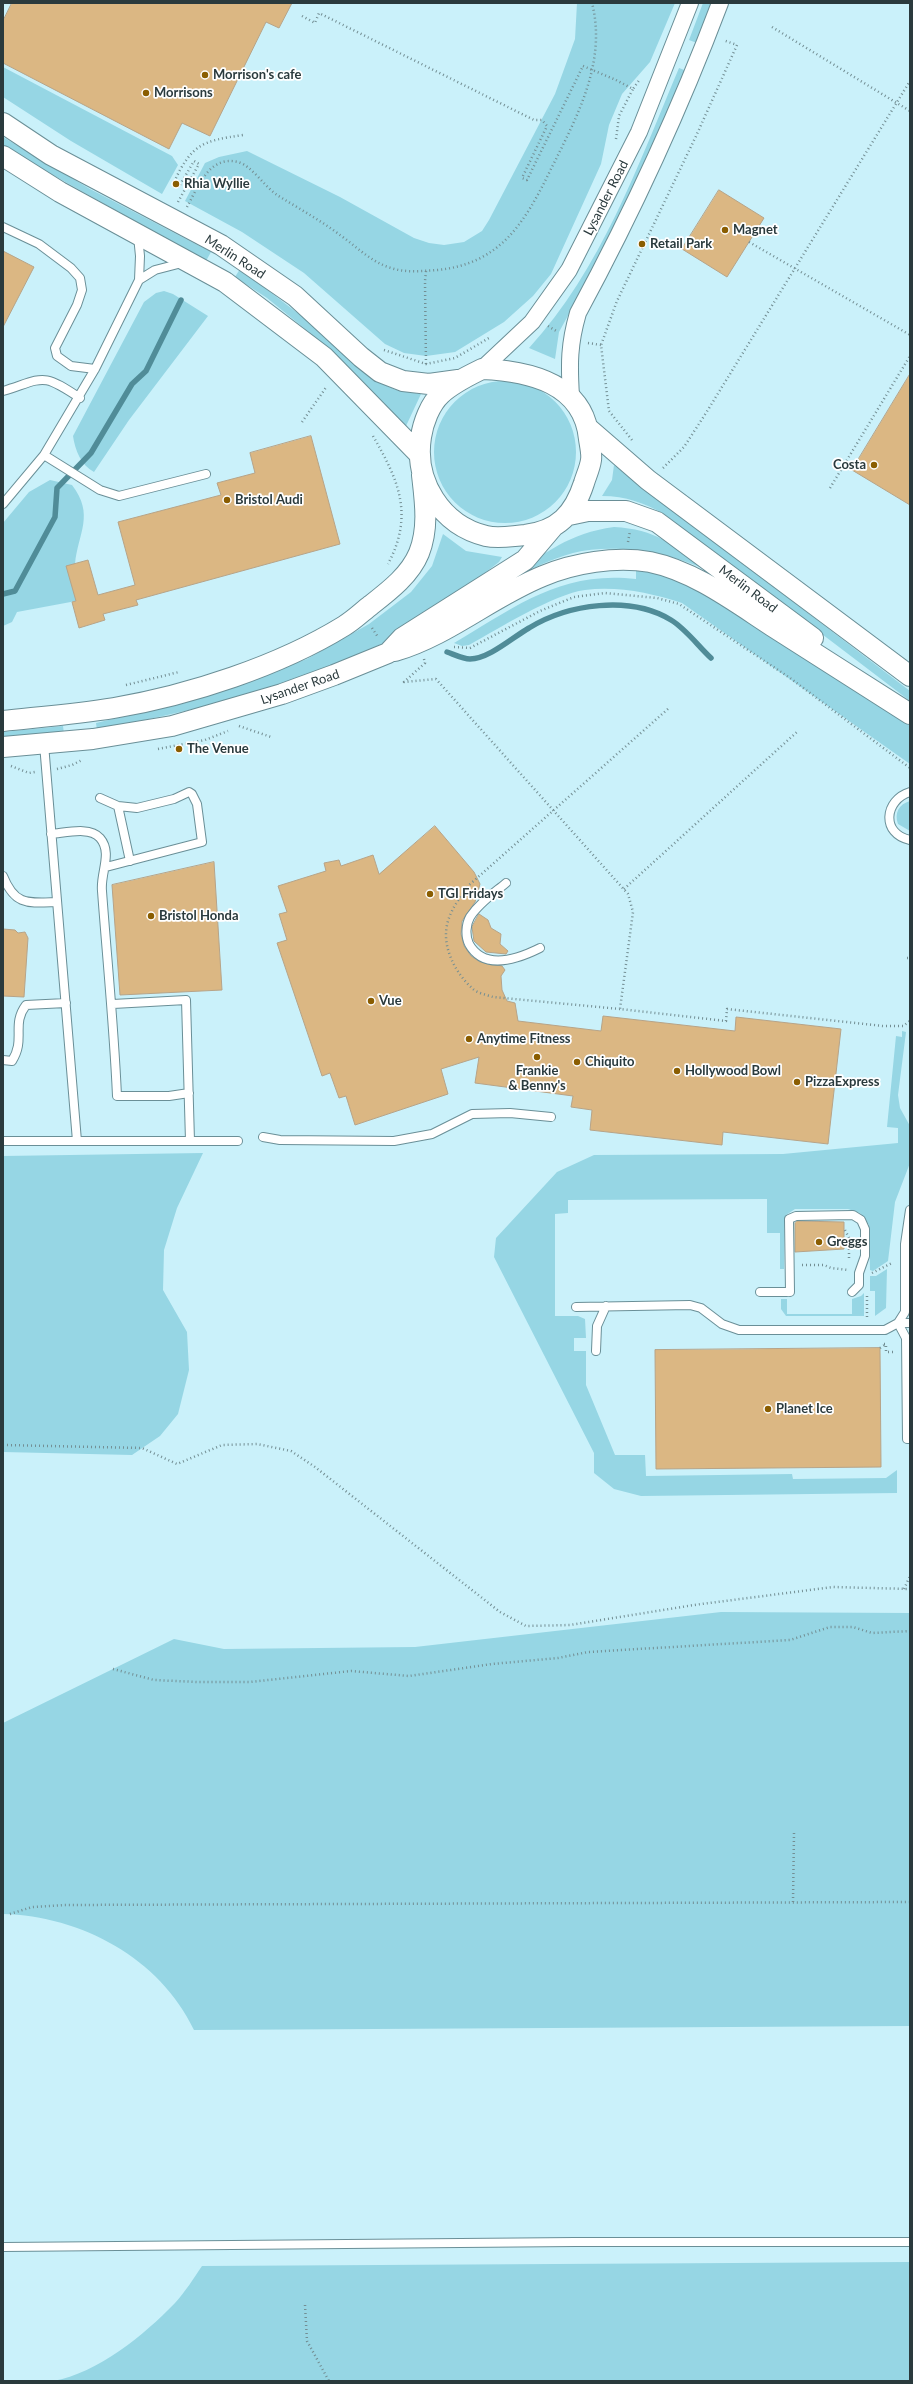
<!DOCTYPE html>
<html>
<head>
<meta charset="utf-8">
<style>
  body { margin:0 }
  #map { position:relative; width:913px; height:2384px; overflow:hidden; background:#caf1fa; font-family:Lato,sans-serif }
  canvas { display:block }
  .frame { position:absolute; inset:0; border:4px solid #2a3a3d; pointer-events:none }
</style>
</head>
<body>
<div id="map">
<canvas width="913" height="2384"></canvas>
<div class="frame"></div>
</div>
<script>
const g = document.querySelector('canvas').getContext('2d');
g.lineJoin = 'round';
function paint(path, color) {
  g.fillStyle = color;
  g.fill(path, 'evenodd');
}
function stroke(path, color, width, dash) {
  g.strokeStyle = color;
  g.lineWidth = width;
  g.lineCap = dash ? 'butt' : 'round';
  g.setLineDash(dash || []);
  g.stroke(path);
}
function label(font, color, halo, rows, align = 'center') {
  g.font = font + ' Lato,sans-serif';
  g.lineWidth = 3.5;
  g.setLineDash([]);
  g.textBaseline = 'middle';
  g.strokeStyle = halo;
  g.fillStyle = color;
  for (const [text, x, y, turn = 0] of rows) {
    g.save();
    g.translate(x, y);
    g.rotate((+turn || 0) * Math.PI / 180);
    g.textAlign = isNaN(turn) ? turn : align;
    if (halo) g.strokeText(text, 0, 0);
    g.fillText(text, 0, 0);
    g.restore();
  }
}
paint(new Path2D(`
  M577 3H675L650 62 622 94 609 125 601 164 551 274 533 296 504 322 455 352 426 356 404 353 385 344 304 273 242 232 185 201 205 163 219 157 247 151 340 197 414 238 429 243 444 245 464 242 482 231 489 220 555 94 575 39Z
  M703 3H711L697 43 689 40Z
  M3 67 172 156 178 165 162 194 71 141 3 97Z
  M679 68 687 71 614 232 559 332 555 359 529 348C601 270 638 165 679 68Z
  M3 137 90 189 211 252 206 261 3 147Z
  M240 269 308 321 341 352 382 384 396 390 421 394 406 426 310 333 267 298 235 277Z
  M164 291 173 294 208 316 129 420 94 472C81 465 75 450 73 436L144 302 156 293Z
  M434 452a71 71 0 1 1 142 0a71 71 0 1 1-142 0Z
  M614 465 910 691V701L664 514C644 503 626 496 602 496L612 480Z
  M50 480 72 485C95 515 78 533 75 564 74 576 76 589 76 601L17 612 12 622 3 626V523L29 492Z
  M614 527C655 529 675 545 706 570 669 552 614 543 573 553 551 559 531 569 511 579L509 577C546 553 569 533 614 527Z
  M443 534 466 551 502 557 499 562C462 591 424 620 383 643 373 649 362 652 352 657 272 694 183 712 97 730L96 723 201 698 307 659 369 624 411 592 432 566Z
  M636 568 690 582 910 726V764L682 603C651 593 618 586 585 590 554 594 498 629 469 645L462 646 454 643C515 607 561 570 636 579Z
  M63 726 64 734 3 740V732Z
  M910 801V831L898 824C894 813 899 804 910 801Z
  M902 1031 906 1032 898 1095 900 1108 910 1126V1163L895 1202 888 1261 873 1271 870 1270 869 1225 860 1213 848 1209H795L786 1215 784 1227V1269H780V1233H767V1199L568 1200V1213L555 1214V1316H578L585 1319 586 1338H574V1351H586V1385L615 1455H645L646 1476 792 1474 793 1479 886 1478 897 1470V1493L641 1496 614 1489 594 1473V1453L494 1257 496 1238 557 1172 594 1155 783 1154 898 1143V1128L887 1127 896 1036 902 1037Z
  M203 1153 177 1208 164 1250 163 1290 187 1332 189 1370 178 1414 160 1436 132 1455 3 1452V1156Z
  M887 1269 886 1308 875 1316V1291H870V1276H876Z
  M864 1293V1316H786L781 1309V1299H787V1314H852V1299L861 1296Z
  M721 1612 910 1613V2026L194 2030C160 1958 81 1916 3 1914V1723L174 1639 224 1649 415 1647Z
  M910 2262V2381H53C98 2373 144 2335 175 2303 185 2292 194 2278 202 2266Z`), '#96d6e4');
stroke(new Path2D(`
  M3 594 15 591 55 517 57 488 91 453 132 384 146 371 181 300
  M447 652C453 654 463 659 470 659 489 659 513 637 529 628 568 604 630 595 671 620 686 629 698 646 711 658`), '#508c98', 5.5);
const building = new Path2D(`
  M12 3H292L279 28 266 22 210 136 182 123 169 149 3 63V21Z
  M719 190 764 218 727 277 682 249Z
  M3 251 34 267 3 327Z
  M910 374V505L852 470Z
  M311 436 340 544 136 600 138 605 103 614 105 620 79 628 72 602 76 601 66 566 88 560 98 595 135 585 118 522 221 495 217 483 255 473 250 453Z
  M435 826 474 872 480 884 475 902 462 921 461 934 464 946 471 956 480 962 502 966 505 970 501 976 502 990 507 1001 515 1003 518 1021 601 1031 603 1016 735 1031 736 1017 841 1029 828 1144 723 1132 722 1145 590 1130 592 1110 571 1107 573 1096 475 1083 479 1057 441 1069 448 1094 355 1125 346 1096 339 1098 330 1073 322 1076 277 943 287 940 279 914 287 912 278 886 326 871 324 863 339 860 341 866 373 855 379 874Z
  M214 862 222 990 120 995 112 885Z
  M479 914 488 920 491 928 501 934 500 944 508 951 506 954 486 952 474 941 472 927Z
  M3 929 15 930 18 933 25 932 28 938 24 997 3 996Z
  M797 1221 844 1222V1249L795 1252V1223Z
  M880 1348 881 1467 656 1469 655 1350Z`);
paint(building, '#dbb783');
stroke(building, '#b6a388', 1);
const service = new Path2D(`
  M3 227 39 244 71 268 80 278 82 290 77 305 55 348 57 356 71 366 95 369
  M139 280 155 270 182 263
  M3 391C45 378 41 372 80 398
  M44 455 100 490 119 496 206 474
  M3 504 44 455 95 369 139 280 140 256 138 236
  M44 744 77 1141
  M910 792C884 800 881 834 910 840
  M100 798 118 806
  M51 834C65 833 90 826 100 838 113 853 100 873 102 891 107 959 114 1027 117 1096H169L189 1093
  M106 867 202 842 197 804 192 794 189 792 174 799 137 808 118 806 130 861
  M3 876C15 906 28 903 57 902
  M506 883C494 893 479 903 470 917 466 924 465 936 469 944 484 971 518 959 540 948
  M113 1004 186 1000 190 1141
  M3 1060 12 1061C26 1039 11 1025 26 1005L66 1003
  M263 1137 280 1140 394 1141 432 1134 472 1114 510 1113 551 1117
  M3 1141H238
  M760 1292H787
  M790 1292 789 1219 796 1216 853 1215 861 1220 865 1229V1256L859 1273V1285L852 1292
  M576 1307 690 1305 701 1308 722 1324 739 1330H885L898 1323 905 1312V1244L910 1210
  M910 1323H898L906 1338 907 1439H910
  M596 1351 597 1326 606 1306
  M3 2247 575 2242H910`);
const minor = new Path2D(`
  M482 369 532 322 569 270 639 132 690 3
  M571 396C569 364 569 344 578 313 632 213 680 109 720 3`);
const tertiary = new Path2D(`
  M3 123 51 155 221 245 295 296 361 357 380 372 403 381 429 384 458 380
  M3 156 60 192 225 282 324 357 418 453
  M482 369C529 371 584 383 589 439 590 446 592 454 591 460 590 468 586 476 584 483 574 514 558 531 525 535 511 536 499 539 486 536 441 525 414 481 421 437 423 423 430 404 441 394 453 383 468 376 482 369Z
  M588 428 648 480 910 676
  M569 515 588 511H626L657 522 813 638
  M395 651C449 635 491 597 543 576 574 563 615 556 650 562 694 571 735 602 772 626 818 655 864 685 910 714
  M3 721C40 717 78 714 114 708 190 695 279 666 344 626 354 620 362 612 371 605 389 591 410 575 419 553 429 528 425 501 422 475
  M3 747 93 739 172 726 282 694 334 675 388 653 402 638 525 560 553 527`);
stroke(service, '#6a8f97', 10);
stroke(minor, '#6a8f97', 18);
stroke(tertiary, '#6a8f97', 22);
stroke(new Path2D(`
  M302 16 315 23 319 13 534 120H542L547 126 522 178 527 180 583 66
  M772 27 910 111
  M616 80 633 89 640 79
  M616 139 619 116 633 89
  M178 202 199 164 194 161 180 185 174 182C192 144 202 141 243 135
  M187 207C198 187 209 155 238 162 252 166 264 186 277 195 298 208 320 220 340 235 357 247 371 262 391 268 406 273 422 271 437 270 501 264 525 222 551 169 577 117 607 62 592 3
  M749 242 910 335
  M548 326 558 332
  M588 343 601 345
  M384 350 426 364 455 358 489 338
  M426 364 425 281 426 271
  M302 422 327 386
  M373 436C399 481 414 515 388 564
  M632 440 609 411 601 345 617 301 697 134 737 45 723 40
  M663 468 684 447 706 413 910 81
  M830 488 910 356
  M628 542 630 531
  M372 628 378 637
  M454 647 470 648 540 611 574 597 605 593 657 598 679 604 790 678 910 768
  M424 659 425 663 404 682 436 679 628 894 633 912 620 1009 726 1021 727 1009 883 1026H903L910 1021
  M126 685 179 672
  M239 726 271 737
  M158 749 205 740 228 731
  M11 766 29 773 35 772
  M57 769 72 765 82 760
  M624 889 798 731
  M907 958H910
  M620 1009 493 997C487 995 477 993 473 989 456 974 442 948 447 925 450 910 460 898 468 886L669 708
  M845 1230 849 1238V1260
  M802 1265H824L831 1268 848 1270
  M872 1273 892 1263
  M867 1296V1319
  M884 1344H886V1352H895
  M880 1348 886 1344
  M3 1445 142 1448 177 1464 222 1445 257 1444 291 1451 315 1467 500 1612 526 1626 570 1625 694 1605 833 1587 910 1589
  M904 1589 910 1576
  M113 1669 154 1680 197 1682H250L351 1671 409 1676 492 1664 558 1658 588 1652 790 1640 830 1627H853L872 1633 910 1631
  M793 1902 794 1833
  M10 1914 32 1907 64 1905 910 1902
  M305 2305 307 2341 329 2381`), '#738e93', 2.5, [1, 3]);
stroke(service, '#fff', 8);
stroke(minor, '#fff', 16);
stroke(tertiary, '#fff', 20);
stroke(new Path2D(`
  M583 66 616 80`), '#738e93', 2.5, [1, 3]);
for (const [x, y, r, color] of [
  [205,75,4,"#8a5d01"],
  [146,93,4,"#8a5d01"],
  [176,184,4,"#8a5d01"],
  [725,230,4,"#8a5d01"],
  [642,244,4,"#8a5d01"],
  [874,465,4,"#8a5d01"],
  [227,500,4,"#8a5d01"],
  [179,749,4,"#8a5d01"],
  [430,894,4,"#8a5d01"],
  [151,916,4,"#8a5d01"],
  [371,1001,4,"#8a5d01"],
  [469,1039,4,"#8a5d01"],
  [537,1057,4,"#8a5d01"],
  [577,1062,4,"#8a5d01"],
  [677,1071,4,"#8a5d01"],
  [797,1082,4,"#8a5d01"],
  [819,1242,4,"#8a5d01"],
  [768,1409,4,"#8a5d01"]
]) {
  const dot = new Path2D();
  dot.arc(x, y, r, 0, 2 * Math.PI);
  g.fillStyle = color;
  g.fill(dot);
  stroke(dot, '#fff', 1.5);
}
label('bold 13px', '#2a3a3d', '#fff', [
  ["Morrison's cafe",213,75],
  ["Morrisons",154,93],
  ["Rhia Wyllie",184,184],
  ["Magnet",733,230],
  ["Retail Park",650,244],
  ["Costa",866,465,"right"],
  ["Bristol Audi",235,500],
  ["The Venue",187,749],
  ["TGI Fridays",438,894],
  ["Bristol Honda",159,916],
  ["Vue",379,1001],
  ["Anytime Fitness",477,1039],
  ["Chiquito",585,1062],
  ["Frankie",537,1071,"center"],
  ["& Benny's",537,1086,"center"],
  ["Hollywood Bowl",685,1071],
  ["PizzaExpress",805,1082],
  ["Greggs",827,1242],
  ["Planet Ice",776,1409]
], 'left');
label('13px', '#2a3a3d', '#fff', [
  ["Lysander Road",606,198,-63],
  ["Merlin Road",235,257,33],
  ["Merlin Road",748,589,37],
  ["Lysander Road",300,687,-19]
]);
</script>
</body>
</html>
